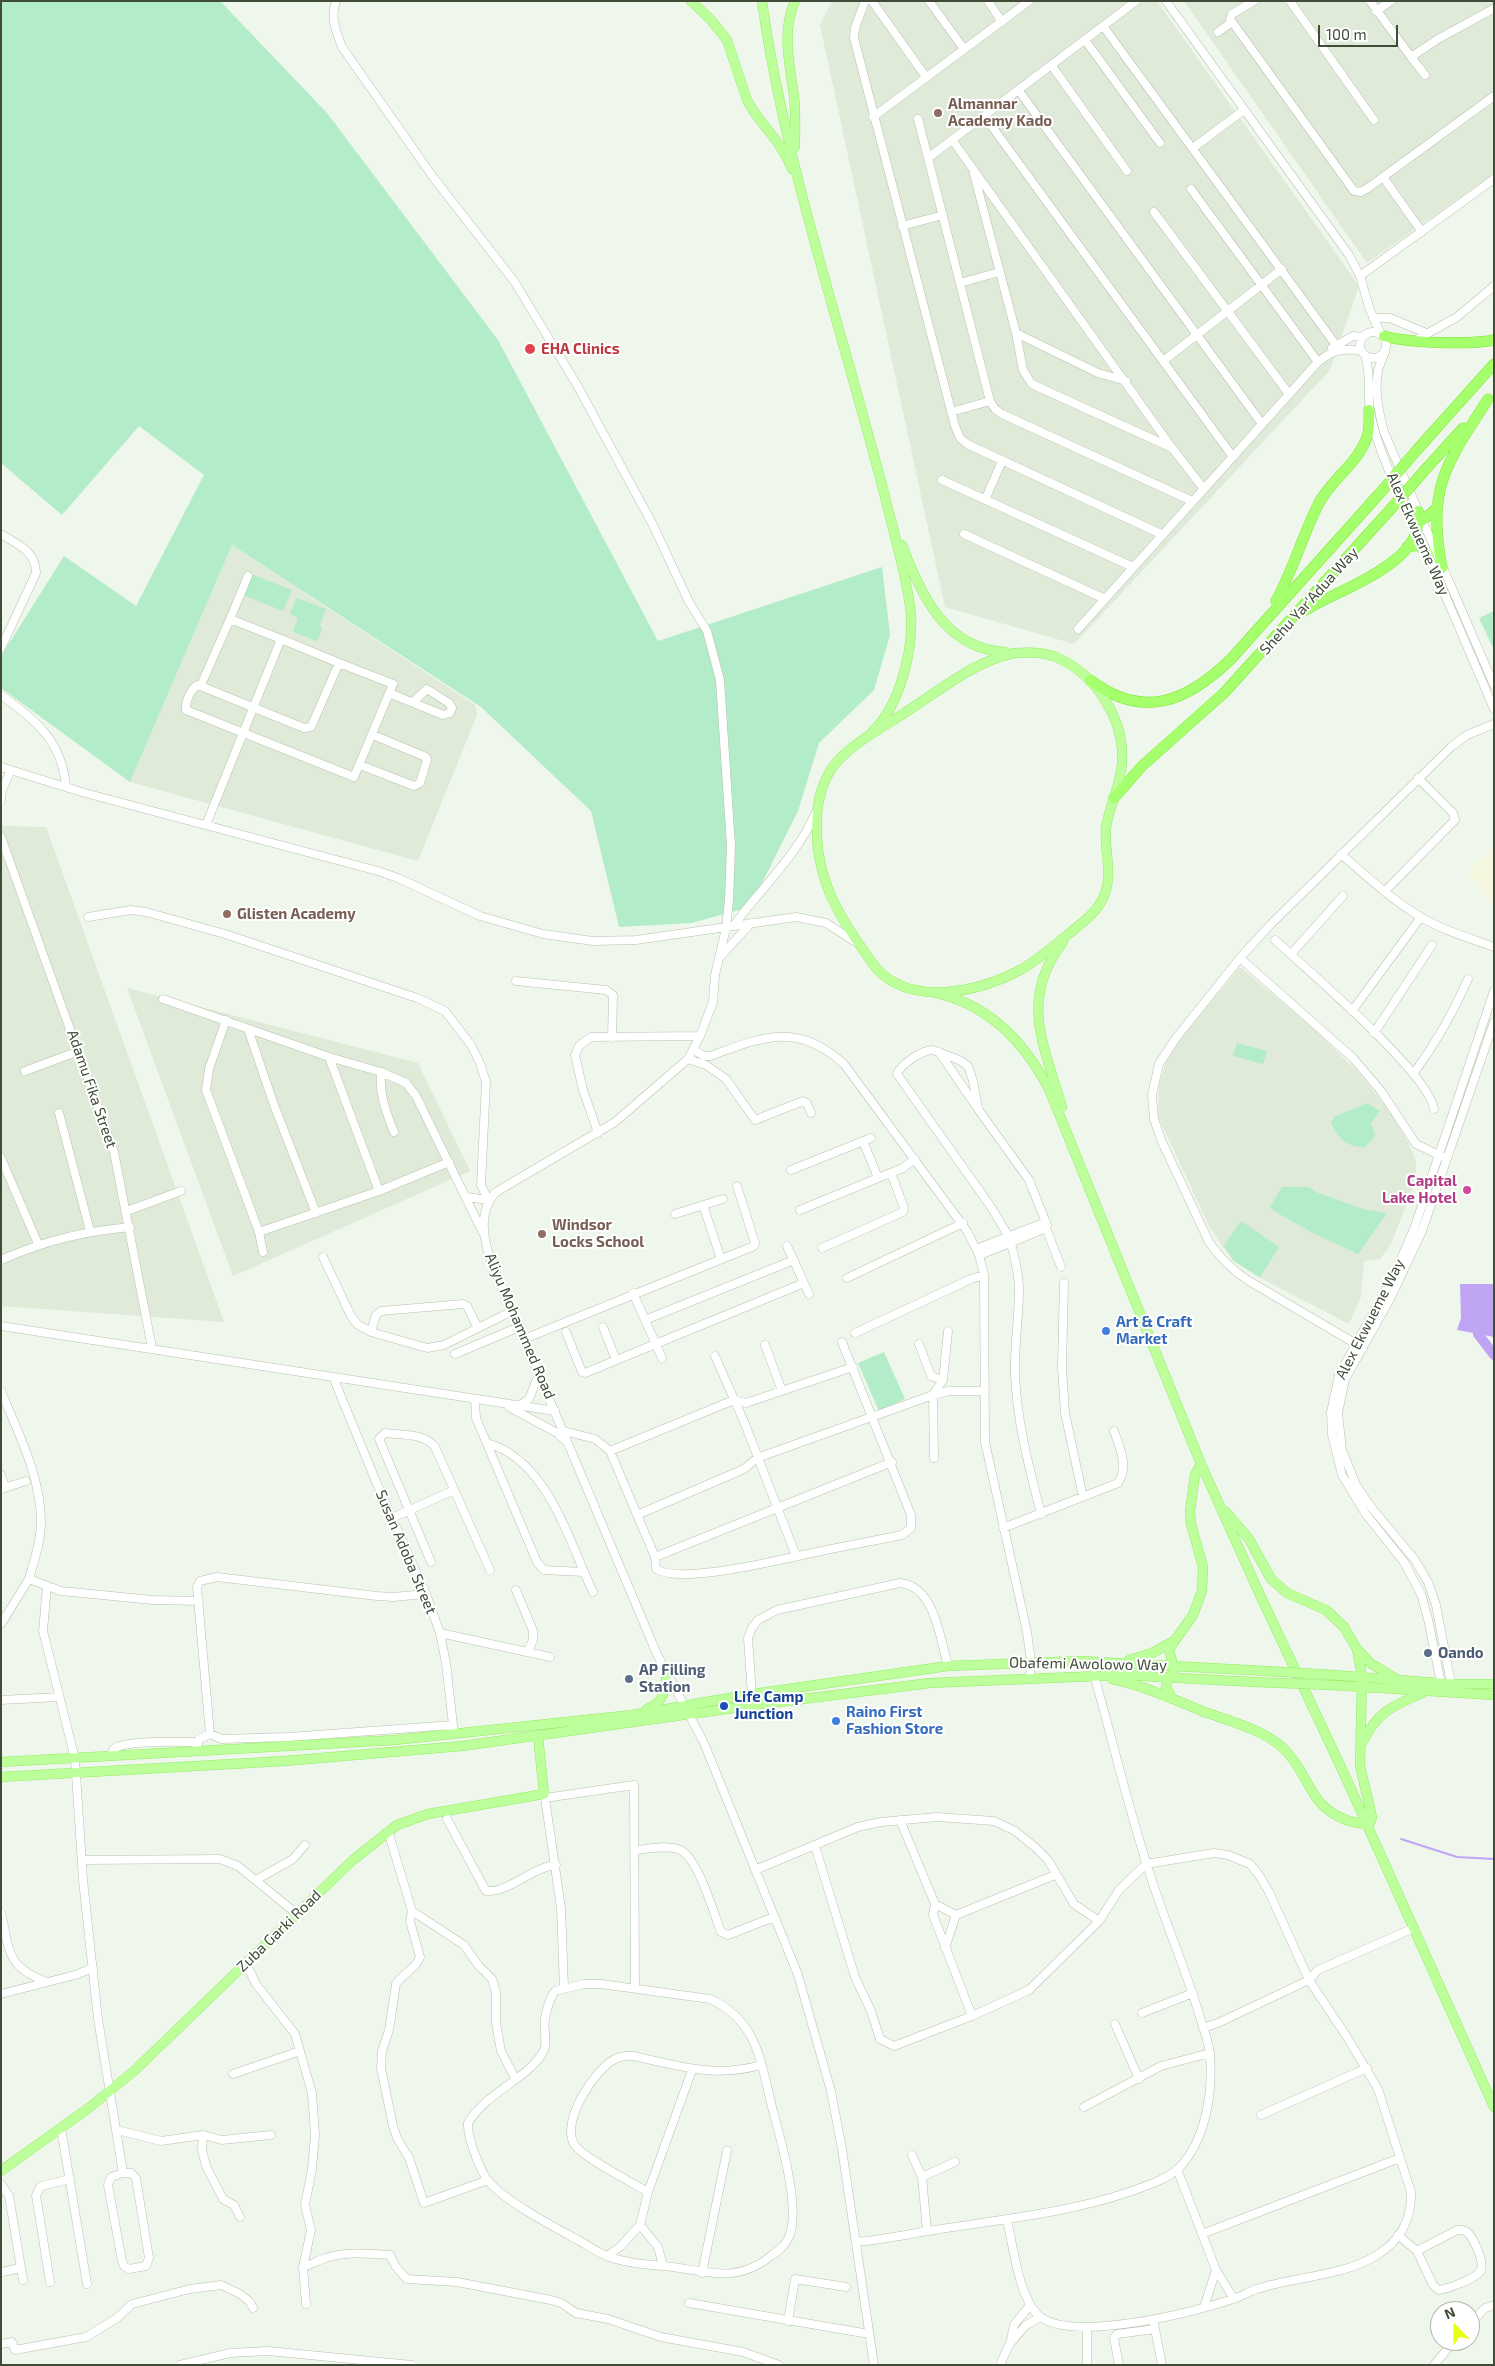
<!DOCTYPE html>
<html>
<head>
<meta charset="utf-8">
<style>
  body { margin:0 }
  #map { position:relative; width:1495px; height:2366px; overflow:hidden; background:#eff6eb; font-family:"Exo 2",sans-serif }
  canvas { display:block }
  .frame { position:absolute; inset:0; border:2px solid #404b38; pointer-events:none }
  .north { position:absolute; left:1430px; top:2301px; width:50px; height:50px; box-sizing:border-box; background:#fff; border:1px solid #b3b7af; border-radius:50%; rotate:338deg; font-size:14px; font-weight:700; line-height:20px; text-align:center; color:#404b38 }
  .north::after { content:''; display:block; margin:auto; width:18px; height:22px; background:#e9ff19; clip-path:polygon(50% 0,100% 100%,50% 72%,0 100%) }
  .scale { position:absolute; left:1318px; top:25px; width:80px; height:22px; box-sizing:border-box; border:2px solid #404b38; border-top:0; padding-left:6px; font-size:15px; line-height:18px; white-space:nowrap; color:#404b38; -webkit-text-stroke:4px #fff; paint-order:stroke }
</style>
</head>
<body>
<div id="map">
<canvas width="1495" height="2366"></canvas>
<div class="frame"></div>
<div class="north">N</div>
<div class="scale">100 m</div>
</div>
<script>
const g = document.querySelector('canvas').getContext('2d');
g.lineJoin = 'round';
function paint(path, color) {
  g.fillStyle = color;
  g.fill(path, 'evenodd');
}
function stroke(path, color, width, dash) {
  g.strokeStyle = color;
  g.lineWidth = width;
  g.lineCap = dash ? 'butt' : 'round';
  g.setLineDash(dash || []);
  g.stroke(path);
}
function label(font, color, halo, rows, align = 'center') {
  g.font = font + ' "Exo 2",sans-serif';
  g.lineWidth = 4;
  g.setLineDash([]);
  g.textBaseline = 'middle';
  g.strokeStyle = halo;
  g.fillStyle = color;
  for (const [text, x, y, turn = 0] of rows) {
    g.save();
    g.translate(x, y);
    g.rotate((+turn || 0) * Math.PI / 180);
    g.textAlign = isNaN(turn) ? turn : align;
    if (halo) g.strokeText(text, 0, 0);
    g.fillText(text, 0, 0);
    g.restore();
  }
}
paint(new Path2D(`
  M832 1H1157L1359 286 1330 370 1074 644 945 607 820 25Z
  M1184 1H1494V173L1367 263Z
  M232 545 475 705 477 715 418 861 130 782Z
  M1 826 46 827 224 1322 1 1306Z
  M1240 967 1312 1027 1357 1071 1390 1111 1408 1142 1416 1161V1180L1391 1244 1380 1259 1364 1261 1361 1297 1349 1324 1253 1274 1232 1260 1210 1228 1158 1116 1159 1086 1166 1062 1177 1043Z
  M127 988 418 1063 470 1171 233 1276Z`), '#dfead9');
paint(new Path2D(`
  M1492 848 1494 850V904L1467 873Z`), '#f5f7de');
paint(new Path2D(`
  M1 1H220L327 113 498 340 658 641 882 567 890 635 874 690 819 743 798 811 750 907 691 923 619 927 591 811 481 707 232 545 130 782 1 688V656L64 556 136 606 204 475 139 426 62 515 1 463Z
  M251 574 292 590 283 611 243 595Z
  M297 598 326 609 320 625 322 629 317 641 293 632 298 618 290 614Z
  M1494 611V650L1479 618Z
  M1237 1043 1267 1051 1263 1064 1233 1056Z
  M1367 1103 1380 1111 1371 1123 1375 1136 1365 1147C1347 1148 1339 1138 1331 1123L1334 1117Z
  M1282 1187H1309L1316 1192 1363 1209 1387 1213 1358 1254 1313 1233 1274 1211 1270 1207Z
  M1241 1221 1279 1247 1260 1277 1234 1261 1224 1246Z
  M884 1352 905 1399 879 1411 858 1363Z`), '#b2ecc9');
paint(new Path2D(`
  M1460 1284H1494V1337L1457 1330 1461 1318Z`), '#c1a5f5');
stroke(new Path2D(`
  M1401 1839 1457 1857 1494 1859`), '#c1a5f5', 2);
stroke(new Path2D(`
  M1478 1334 1494 1355`), '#c1a5f5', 10);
const minor = new Path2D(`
  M336 1C330 18 336 31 342 47L433 177 514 281 577 385 653 525 689 602 707 631 720 680 731 846 729 900 726 928 715 975 713 1002 700 1036 688 1059 615 1122 496 1192C478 1211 483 1238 491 1261L656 1652 704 1743 798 1975 831 2091 842 2149 874 2365
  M865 1 855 28 854 38 955 426 960 438 967 444 1161 534
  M872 1 926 77
  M929 1 964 49
  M988 1 1002 22
  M1166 1 1349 255 1360 276 1370 310 1381 334
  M1254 1 1232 14 1230 19 1354 191 1361 192 1368 188 1494 96
  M1290 1 1374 120
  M1370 1 1411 57 1438 39 1493 9
  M1376 11 1391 1
  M1103 26 1336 345
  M1218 32 1232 22
  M1085 40 1160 143
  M1411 57 1425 75
  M1052 66 1127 171
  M1019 91 1262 424
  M873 117 1029 1
  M985 117 1233 457
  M918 119 990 401
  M953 141 1172 448 1204 489
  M1193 148 1244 110
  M928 158 1136 1
  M974 174 1016 333 1023 370 1031 383 1036 386 1170 447
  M1383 177 1422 232
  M1191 189 1318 362
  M1154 212 1289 394
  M902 226 943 215
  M1360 276 1494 179
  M960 283 999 272
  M1373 318H1390L1426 333
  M1360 345a13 13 0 1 1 26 0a13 13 0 1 1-26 0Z
  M1016 333 1098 373 1126 381
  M1414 341 1457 317 1494 286
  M1332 348 1353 336 1363 337
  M1385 352C1383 358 1379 365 1378 371 1374 391 1379 413 1384 432L1494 685
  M1365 355C1372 374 1366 396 1371 416 1378 450 1395 485 1411 517
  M1163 361 1282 269
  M951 412 990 401 995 409 1002 414 1192 501
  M942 480 1133 567
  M985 500 1002 461
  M1416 527 1494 709
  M1 534C18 545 36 551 36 573L1 648
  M964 534 1105 599
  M230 619 248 576
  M1078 629 1318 362C1334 349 1341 349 1361 350
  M281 639 339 663
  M339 663 393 684 354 777 186 710C185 702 191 688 198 685L304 728 311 727Z
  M201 685 230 619 281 639 206 825
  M389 693 443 715 450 713 452 708 449 703 427 689 413 702
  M1 695C36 721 62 740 66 787
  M360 765 414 786 420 783 427 760 426 757 373 735
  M1 767 85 793 378 871 398 878 480 916 543 934 593 941 636 940 796 917 826 923 857 943
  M1 800 2 790 11 770
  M1 837 114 1152 152 1348
  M1341 854C1366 876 1391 899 1419 916 1442 930 1469 938 1494 947
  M1385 891 1455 820 1453 813 1418 778
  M88 917 131 910 146 912 225 934 417 998 445 1011 471 1045 480 1063 486 1082 481 1185 488 1200
  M734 925C762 887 797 856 816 812
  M1275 940C1306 969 1429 1073 1434 1109
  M1291 954 1343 896
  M720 957 751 923
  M1240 958 1353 1058 1381 1091 1416 1144 1443 1157
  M516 981 606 990 613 995 612 1038
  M163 999 329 1057 381 1072 406 1083 416 1096 483 1233
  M1352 1011 1421 917
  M226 1020 209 1069 206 1090 259 1232
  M248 1029 274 1105 316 1213
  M1374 1033 1432 945
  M694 1050 704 1056H710C763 1037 797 1021 844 1064L967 1231 979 1255 984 1275 985 1442 1027 1632 1031 1662 1030 1679
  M939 1052 976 1106
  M329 1057 379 1191
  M688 1059 706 1065 726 1079 755 1120 803 1101 807 1103 811 1113
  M25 1071 79 1051
  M381 1072C379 1095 386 1112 394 1132
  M1414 1073C1436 1043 1453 1013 1468 979
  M59 1113 90 1231
  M598 1133 583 1090 575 1055 579 1046 591 1037 700 1036
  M1 1158 38 1244
  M791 1170 871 1138
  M878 1178 903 1168 915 1159
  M466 1197 488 1200
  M703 1205 721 1259
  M800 1210 878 1178 863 1141
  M127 1211 181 1191
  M675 1214 723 1199
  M1046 1228 1061 1267
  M787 1246 809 1294
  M822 1248 903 1212 904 1208 891 1173
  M976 1249 1046 1222
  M263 1252 259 1232 379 1191 449 1162
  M979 1255C1002 1247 1024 1237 1046 1228L1047 1225 1029 1180 978 1109 973 1081 968 1066 959 1060 933 1050C922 1050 901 1064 897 1074L991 1207 1009 1237C1014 1254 1019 1273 1019 1290 1019 1318 1014 1346 1015 1374 1017 1423 1029 1467 1041 1514
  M323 1257 351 1316 357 1324 371 1332 427 1348 444 1345 512 1311
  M1 1260C47 1240 81 1232 130 1227
  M847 1278 963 1223
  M1064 1283 1062 1367 1065 1413 1083 1497
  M633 1293 662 1358
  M645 1320 794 1260
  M1 1326 555 1411
  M603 1327 616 1360
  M371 1332 376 1315 381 1311 463 1304 467 1306 478 1328
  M566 1332 582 1372 585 1373 804 1283
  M855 1333 971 1279 984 1275
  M524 1339 754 1246 755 1243 737 1186
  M919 1344 931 1376 943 1380
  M765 1345 782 1391
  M1363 1348 1249 1281C1232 1270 1220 1258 1209 1242L1162 1142 1154 1119 1152 1095 1159 1064 1176 1038 1240 958 1270 925 1451 747 1467 735 1494 724
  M455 1354 519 1327
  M715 1356 745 1424 796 1556
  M333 1377 377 1484 426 1594 440 1633 446 1663 454 1734
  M1 1391C18 1433 41 1476 41 1523 41 1541 34 1561 29 1579
  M475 1399 476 1418 537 1562 544 1570 583 1572
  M518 1406 529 1399 539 1374
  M509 1407 557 1433 567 1442
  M564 1431 595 1439 610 1451 655 1557 656 1569C680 1584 769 1562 798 1556 833 1548 868 1542 902 1535L911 1528V1515L842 1342
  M487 1443C548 1460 569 1542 593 1592
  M610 1451 734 1400 746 1403 853 1367
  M934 1458 933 1395 949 1391H985
  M1 1475 5 1487
  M1 1489 26 1481
  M637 1515 744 1469 757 1458 933 1395 943 1380 948 1331
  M392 1518 454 1490
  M1003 1528 1118 1483C1129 1466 1120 1449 1114 1431
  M655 1557 892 1462
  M431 1562 379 1439 385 1433C402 1435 424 1433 435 1447L490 1570
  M47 1586 43 1631 75 1759 83 1880 98 2019 123 2173
  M516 1590 533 1631V1640L528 1651
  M1 1624 29 1579 61 1591 153 1600 199 1601
  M440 1633 550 1657
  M1442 1688 1428 1619 1421 1594 1404 1562 1365 1513 1342 1475 1332 1435 1331 1412 1339 1375 1392 1279 1414 1229 1494 991
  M1452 1689 1436 1605 1428 1582 1415 1560 1371 1507 1356 1485 1342 1450 1338 1413 1345 1379 1390 1299 1422 1231 1494 1022
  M752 1695 748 1638 752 1628 758 1620 777 1610 900 1583C935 1586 940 1639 948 1666
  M1 1700 59 1697
  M210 1734 222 1739 289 1737 453 1725
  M196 1750 199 1739 210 1734 197 1587 200 1581 217 1577 377 1596 393 1597 426 1594
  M111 1756C112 1752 113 1748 117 1747 133 1740 180 1742 198 1742
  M544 1794 545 1798 634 1785 635 1988
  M545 1798 561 1908 564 1988
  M447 1819 486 1891C509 1893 532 1867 556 1865
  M900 1820 935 1904 933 1915 972 2016
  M388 1831 412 1911 464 1945 478 1965 492 1979 496 1992V2023L501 2051 515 2078
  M815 1846 855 1977 871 2011 880 2039 894 2046 972 2016 1029 1990 1099 1921 1119 1890 1146 1864 1214 1853 1228 1855 1250 1864 1259 1875 1269 1892 1309 1980 1347 2037 1378 2089 1411 2192C1412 2219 1400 2241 1377 2255 1342 2277 1296 2276 1257 2289 1249 2291 1241 2297 1233 2299 1195 2312 1070 2344 1038 2315 1019 2297 1013 2246 1007 2220
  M635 1850C648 1849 665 1845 678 1849 697 1854 714 1914 721 1932L728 1935 774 1917
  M82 1860 220 1859 238 1866 297 1914
  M755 1870 858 1827 881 1822 937 1817 994 1821 1015 1831 1036 1848 1048 1860 1074 1904 1099 1921
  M256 1880 293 1859 305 1845
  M935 1904 956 1915 1055 1875
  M412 1911 410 1921 420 1957C416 1969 403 1973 396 1984L389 2030 382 2051 381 2068 393 2126 397 2138 409 2158 424 2203 488 2180
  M1 1913C10 1951 6 1967 47 1982
  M945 1948 956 1915
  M246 1963 256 1984 295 2034 312 2093 315 2135 312 2169 305 2205 311 2230 303 2267C311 2265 318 2260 326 2258 348 2251 368 2254 390 2255L396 2267 407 2279 457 2282 551 2300 561 2303 576 2313 608 2319 661 2337 743 2352 779 2365
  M584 1984H601L710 1999C759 2021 761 2065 773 2111 781 2140 801 2210 789 2237 785 2246 778 2251 771 2256 734 2286 703 2269 663 2266 644 2264 625 2263 607 2256 597 2252 587 2245 578 2240 552 2226 508 2203 489 2182 480 2171 467 2137 468 2123 487 2092 525 2080 542 2054 547 2046 545 2040 545 2032 543 2018 548 2002 555 1991Z
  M1 1994 75 1975 93 1968
  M1142 2013 1193 1993
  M1115 2024 1139 2079
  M1203 2028 1218 2023 1309 1980 1318 1970 1414 1928
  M233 2074 300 2051
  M1084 2107 1161 2066 1210 2053
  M1261 2115 1367 2068
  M61 2128 87 2284
  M117 2130 161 2141 203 2135 222 2140 271 2135
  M203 2135 202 2150 206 2166 223 2199 234 2205 240 2217
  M912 2155 922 2177 927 2231
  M1177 2169 1216 2270 1234 2299
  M123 2173H131L136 2178 149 2258 146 2266 129 2269 124 2266 122 2261 108 2185 111 2177Z
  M922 2177 955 2162
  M1 2184 9 2196 23 2280
  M648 2192C633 2183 580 2156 574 2144 561 2121 594 2070 615 2059 621 2056 627 2055 634 2056 677 2066 717 2078 761 2065
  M1202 2234 1400 2158
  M1398 2235 1417 2251 1433 2285 1439 2290C1447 2289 1478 2278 1481 2270 1484 2261 1474 2239 1468 2233 1465 2229 1461 2230 1457 2230L1417 2251
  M856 2242C881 2240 904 2235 928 2231 995 2220 1064 2214 1129 2192 1145 2186 1166 2180 1179 2168 1206 2140 1213 2092 1210 2055 1209 2042 1203 2027 1199 2014 1184 1964 1162 1915 1147 1865 1127 1803 1112 1738 1094 1675
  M607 2256 620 2247 640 2225
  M663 2266 658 2247 640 2225 648 2192 692 2070
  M303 2267 306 2304
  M2 2272 20 2268
  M702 2273 727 2151
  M50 2282 36 2195 41 2186 70 2179
  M689 2303 869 2334
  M1204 2307 1216 2270
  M788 2321 795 2279 846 2287
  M1154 2324 1162 2365
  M1470 2324 1485 2308 1494 2305
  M1 2344 12 2342 15 2350 86 2337 117 2318 132 2304 190 2289 221 2285 240 2294 250 2302 253 2308
  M1010 2344 1014 2325 1030 2305
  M180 2365 230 2353 268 2351 412 2365
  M1000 2365 1009 2345 1025 2326 1040 2317
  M1087 2365V2328
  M1119 2365 1114 2338 1117 2334 1155 2329
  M1434 2365 1454 2341`);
const major = new Path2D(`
  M691 1 711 20 727 40 747 100C761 127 780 138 792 169
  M762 1C782 146 829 289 867 430 878 469 888 508 898 548 903 569 909 592 911 615 913 650 900 706 873 731
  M795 1C781 33 790 64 794 97 796 113 795 131 795 147
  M902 545C920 593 945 649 1005 652
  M1015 653C1029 652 1043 652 1056 657 1096 674 1125 720 1122 763 1121 785 1109 806 1106 828 1104 854 1115 878 1101 902 1093 916 1078 926 1066 936 1051 948 1037 961 1020 970 979 992 911 1007 876 968 842 921 814 881 817 820 817 801 823 779 835 764 854 742 885 726 909 710 943 688 975 661 1015 653Z
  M933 992C988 1004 1023 1040 1049 1089L1201 1464 1260 1595 1346 1778 1494 2107
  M1062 1107C1045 1047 1018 1000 1063 942
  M1226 1512 1249 1539 1271 1579 1287 1593 1326 1610 1344 1627 1357 1649 1370 1663 1398 1680
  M1129 1660 1152 1653 1172 1642
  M1174 1669 1169 1649 1193 1615 1202 1591 1203 1567 1191 1524 1190 1511 1195 1475 1201 1464
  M1319 1674 1451 1684H1494
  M1112 1679C1142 1685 1173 1699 1202 1711 1229 1721 1263 1729 1284 1749 1311 1775 1308 1808 1349 1821 1357 1823 1363 1825 1371 1821L1372 1817 1360 1766 1362 1677 1357 1649
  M1331 1685 1494 1695
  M1172 1699 1166 1686 1169 1677 1173 1674
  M647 1709C664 1702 666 1691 666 1674
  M1362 1743C1378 1711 1392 1706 1423 1693
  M1 1762 395 1740 632 1715 746 1695 948 1666 1080 1661 1248 1670
  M1 1777 285 1761 462 1746 755 1705 930 1683 1123 1675 1254 1682
  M1 2171 90 2107 134 2071 353 1860 397 1825 428 1814 544 1794 538 1736`);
const highway = new Path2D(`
  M1384 336C1409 343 1468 345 1494 340
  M1416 451 1494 364
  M1425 470 1463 428
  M1408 512 1416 520H1423L1437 508
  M1407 547 1418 545 1428 554
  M1442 568C1427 486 1446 465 1488 399
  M1276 601C1293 570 1302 537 1318 505 1330 480 1358 464 1367 437 1370 428 1369 419 1369 410
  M1304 611C1338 589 1428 563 1418 511
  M1090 680C1143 720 1187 702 1231 659L1380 493
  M1114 798 1142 766 1224 693 1388 512`);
stroke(minor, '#b6c2ad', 9);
stroke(major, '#94eb64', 10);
stroke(highway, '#80e735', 11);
stroke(minor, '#fff', 8);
stroke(major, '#bdff9b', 9);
stroke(highway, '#a6ff6d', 10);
const majorBridge = new Path2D(`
  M1248 1670 1319 1674
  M1254 1682 1331 1685`);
const highwayBridge = new Path2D(`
  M1380 493 1416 451
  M1388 512 1425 470`);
stroke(majorBridge, '#94eb64', 10, []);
stroke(highwayBridge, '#80e735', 11, []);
stroke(majorBridge, '#bdff9b', 9);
stroke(highwayBridge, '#a6ff6d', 10);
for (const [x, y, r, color] of [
  [938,113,5,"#8d6e63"],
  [530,349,6,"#e0444e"],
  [227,914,5,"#8d6e63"],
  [1467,1190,5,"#d1479c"],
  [542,1234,5,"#8d6e63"],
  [1106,1331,5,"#3f7fe0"],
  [1428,1653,5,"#5c6f8a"],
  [629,1679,5,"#5c6f8a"],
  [724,1706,5,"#1a4fb4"],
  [836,1721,5,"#3f7fe0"]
]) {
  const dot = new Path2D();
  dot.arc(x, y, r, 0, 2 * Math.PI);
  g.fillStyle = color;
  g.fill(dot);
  stroke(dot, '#fff', 2);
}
label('bold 15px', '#785e54', '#fff', [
  ["Almannar",948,104],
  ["Academy Kado",948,121],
  ["Glisten Academy",237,914],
  ["Windsor",552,1225],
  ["Locks School",552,1242]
], 'left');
label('bold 15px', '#be3a42', '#fff', [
  ["EHA Clinics",541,349]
], 'left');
label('15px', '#404b38', '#fff', [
  ["Alex Ekwueme Way",1418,534,66],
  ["Shehu Yar'Adua Way",1309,601,-48],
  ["Adamu Fika Street",92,1089,71],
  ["Alex Ekwueme Way",1370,1319,-63],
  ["Aliyu Mohammed Road",520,1326,67],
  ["Susan Adoba Street",406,1552,67],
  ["Obafemi Awolowo Way",1088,1664,1],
  ["Zuba Garki Road",279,1931,-44]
]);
label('bold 15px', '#b23c85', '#fff', [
  ["Capital",1457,1181],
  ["Lake Hotel",1457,1198]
], 'right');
label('bold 15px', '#366cbe', '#fff', [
  ["Art & Craft",1116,1322],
  ["Market",1116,1339],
  ["Raino First",846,1712],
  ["Fashion Store",846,1729]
], 'left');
label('bold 15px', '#4e5e75', '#fff', [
  ["Oando",1438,1653],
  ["AP Filling",639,1670],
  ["Station",639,1687]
], 'left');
label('bold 15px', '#164399', '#fff', [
  ["Life Camp",734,1697],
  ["Junction",734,1714]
], 'left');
</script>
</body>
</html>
